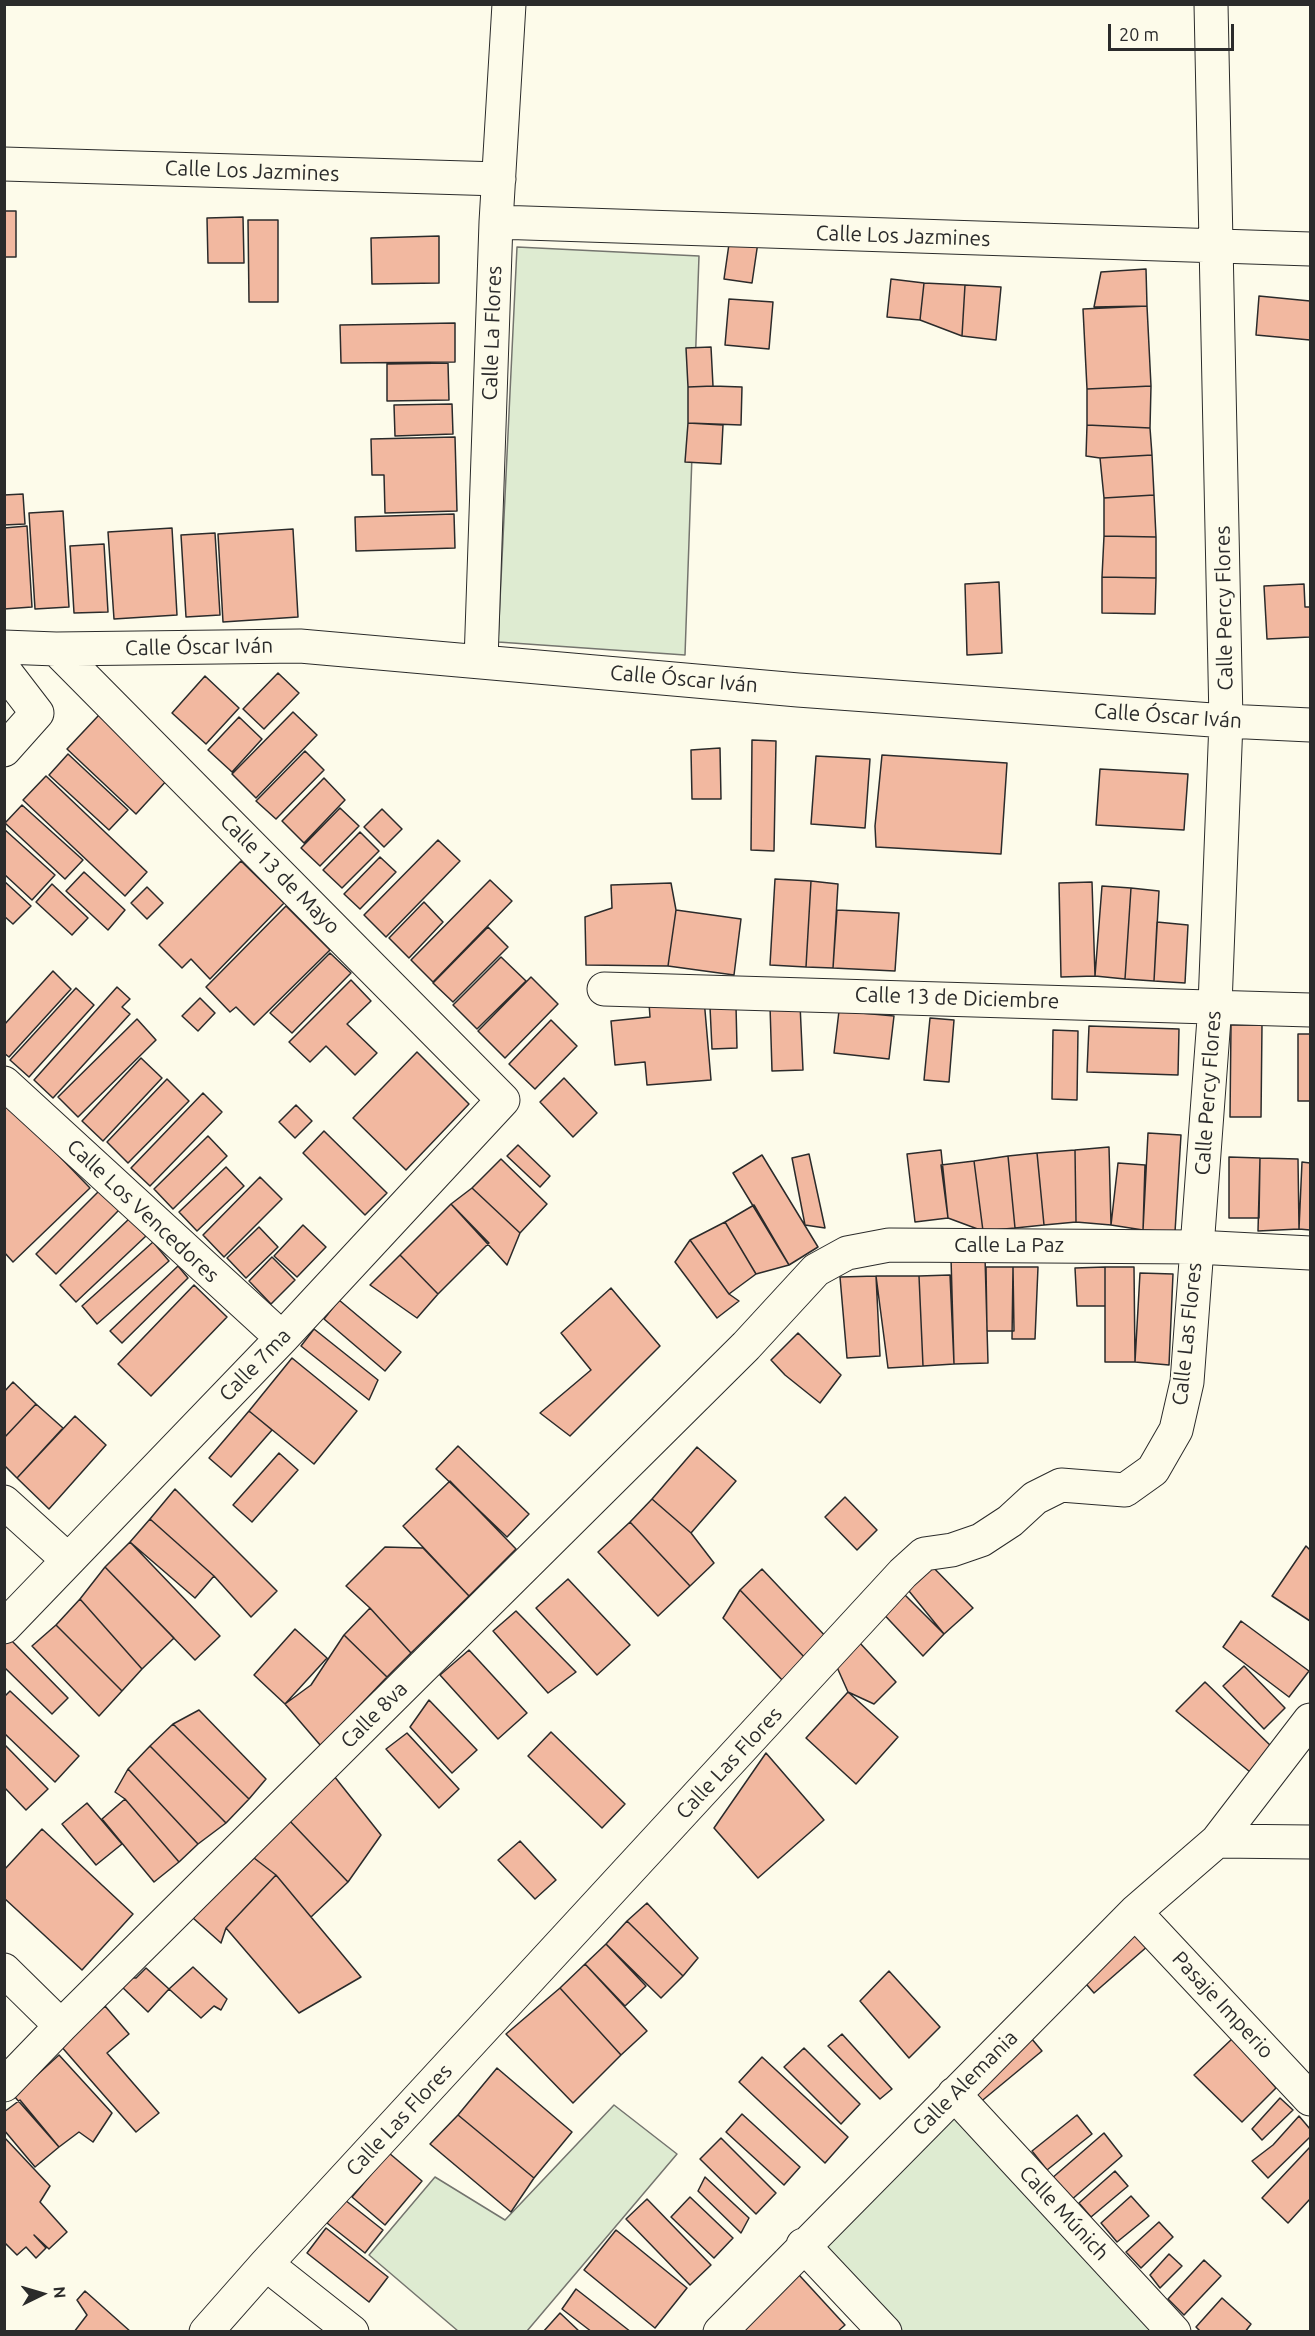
<!DOCTYPE html>
<html>
<head>
<meta charset="utf-8">
<style>
  body { margin:0 }
  #map { position:relative; width:1315px; height:2336px; overflow:hidden; background:#fdfbea; font-family:Ubuntu,sans-serif }
  canvas { display:block }
  .frame { position:absolute; inset:0; border:6px solid #2b2b2b; pointer-events:none }
  .north { position:absolute; left:12px; top:2264px; width:60px; height:60px; -webkit-text-stroke:4px #fdfbea; paint-order:stroke; rotate:85deg; font-size:16px; font-weight:700; line-height:24px; text-align:center; color:#2b2b2b }
  .north::after { content:''; display:block; margin:auto; width:21px; height:27px; background:#2b2b2b; clip-path:polygon(50% 0,100% 100%,50% 72%,0 100%) }
  .scale { position:absolute; left:1108px; top:24px; width:126px; height:27px; box-sizing:border-box; border:3px solid #2b2b2b; border-top:0; padding-left:8px; font-size:18px; line-height:21px; white-space:nowrap; color:#2b2b2b; -webkit-text-stroke:4px #fdfbea; paint-order:stroke }
</style>
</head>
<body>
<div id="map">
<canvas width="1315" height="2336"></canvas>
<div class="frame"></div>
<div class="north">N</div>
<div class="scale">20 m</div>
</div>
<script>
const g = document.querySelector('canvas').getContext('2d');
g.lineJoin = 'round';
function paint(path, color) {
  g.fillStyle = color;
  g.fill(path, 'evenodd');
}
function stroke(path, color, width, dash) {
  g.strokeStyle = color;
  g.lineWidth = width;
  g.lineCap = dash ? 'butt' : 'round';
  g.setLineDash(dash || []);
  g.stroke(path);
}
function label(font, color, halo, rows, align = 'center') {
  g.font = font + ' Ubuntu,sans-serif';
  g.lineWidth = 4.5;
  g.setLineDash([]);
  g.textBaseline = 'middle';
  g.strokeStyle = halo;
  g.fillStyle = color;
  for (const [text, x, y, turn = 0] of rows) {
    g.save();
    g.translate(x, y);
    g.rotate((+turn || 0) * Math.PI / 180);
    g.textAlign = isNaN(turn) ? turn : align;
    if (halo) g.strokeText(text, 0, 0);
    g.fillText(text, 0, 0);
    g.restore();
  }
}
const green = new Path2D(`
  M517 247 699 256 685 655 498 642Z
  M947 2092 1171 2331H892L804 2237Z
  M614 2105 677 2154 527 2331H458L369 2255 435 2177 505 2220Z`);
paint(green, '#deebd1');
stroke(green, '#74746e', 1.5);
const building = new Path2D(`
  M4 211H16V257H4Z
  M243 217 244 263H208L207 218Z
  M248 220H278V302H249Z
  M439 236V283L372 284 371 238Z
  M730 237 758 242 752 283 724 279Z
  M1146 269 1147 306 1094 307 1101 272Z
  M891 279 924 283 920 320 887 317Z
  M924 283 965 285 962 336 920 320Z
  M965 285 1001 287 996 340 962 336Z
  M1259 296 1310 301V340L1256 335Z
  M729 299 773 302 769 349 725 345Z
  M1147 306 1151 386 1087 389 1083 309Z
  M455 323V362L341 363 340 325Z
  M711 347 713 386 688 387 686 348Z
  M448 363 449 400 387 401V364Z
  M713 386 742 387 741 425 688 423V387Z
  M1151 386 1150 428 1087 425V389Z
  M452 404 453 434 395 436 394 405Z
  M688 423 723 425 721 464 685 462Z
  M1087 425 1150 428 1152 455 1100 458 1086 456Z
  M455 437 457 511 385 513 384 475H372L371 439Z
  M1152 455 1154 495 1104 498 1100 458Z
  M23 494 25 524 4 525V495Z
  M1154 495 1156 537 1104 536V498Z
  M63 511 69 607 35 609 29 513Z
  M454 514 455 548 356 551 355 517Z
  M27 526 32 607 4 609V528Z
  M172 528 177 615 114 619 108 532Z
  M293 529 298 617 223 622 218 534Z
  M215 533 220 615 186 617 181 535Z
  M1104 536 1156 537V578L1102 577Z
  M104 544 108 612 74 613 70 546Z
  M1102 577 1156 578 1155 614 1102 613Z
  M999 582 1002 653 967 655 965 584Z
  M1304 584 1305 607H1310V637L1267 639 1264 586Z
  M278 673 299 693 264 729 243 709Z
  M205 676 239 708 206 744 172 713Z
  M293 712 317 735 256 798 232 774Z
  M99 715 168 779 136 814 67 749Z
  M239 717 262 739 232 772 208 750Z
  M752 740 776 741 774 851 751 850Z
  M720 748 721 799H692L691 750Z
  M305 751 324 770 276 819 256 801Z
  M68 754 128 810 109 830 49 775Z
  M882 755 1007 763 1001 854 876 847 875 826Z
  M816 756 870 759 865 828 811 824Z
  M1100 769 1188 774 1184 830 1096 825Z
  M46 776 147 872 125 896 23 800Z
  M324 778 345 800 304 843 282 821Z
  M22 805 83 860 65 879 5 823Z
  M340 808 359 826 320 866 301 848Z
  M382 809 402 829 384 847 364 827Z
  M4 829 55 875 32 900 4 874Z
  M360 832 379 851 342 888 323 870Z
  M438 840 460 861 386 937 364 915Z
  M380 857 396 872 360 909 344 894Z
  M241 861 284 903 210 979 191 959 182 968 159 945Z
  M84 872 125 910 108 930 66 891Z
  M775 879 811 881 806 967 770 965Z
  M490 880 512 901 433 982 411 960Z
  M4 881 31 906 13 924 4 916Z
  M811 881 838 884 833 968 806 967Z
  M1092 882 1095 976 1061 977 1059 883Z
  M671 883 676 910 668 966 586 965 585 917 612 908 611 885Z
  M52 884 88 918 72 935 36 902Z
  M1102 886 1131 888 1125 979 1095 976Z
  M147 887 163 903 147 919 131 903Z
  M1131 888 1159 891 1154 981 1125 979Z
  M424 902 443 922 409 958 389 938Z
  M286 906 330 950 254 1025 236 1007 230 1012 206 987Z
  M676 910 741 919 734 975 668 966Z
  M837 910 899 913 895 971 833 968Z
  M1157 922 1188 925 1185 983 1154 981Z
  M488 927 508 947 453 1002 433 983Z
  M330 953 351 973 292 1033 270 1013Z
  M501 957 526 981 477 1029 453 1005Z
  M53 971 71 989 9 1057 4 1053V1025Z
  M531 977 558 1004 505 1058 478 1031Z
  M351 980 371 1001 347 1024 377 1053 355 1075 326 1046 310 1062 289 1042Z
  M117 987 130 999 122 1007 130 1014 53 1098 34 1080Z
  M76 988 94 1005 29 1077 10 1060Z
  M200 998 215 1013 198 1031 182 1016Z
  M704 999 711 1080 647 1085 645 1062 615 1065 611 1021 650 1017 649 1003Z
  M800 1004 803 1070 772 1071 770 1006Z
  M736 1006 737 1048 712 1049 710 1007Z
  M839 1011 894 1016 889 1059 834 1053Z
  M930 1018 954 1020 949 1082 924 1080Z
  M137 1019 156 1040 78 1117 58 1097Z
  M551 1020 577 1046 535 1089 509 1064Z
  M1231 1025H1262L1261 1117H1230Z
  M1089 1026 1179 1029 1178 1075 1087 1072Z
  M1053 1030 1078 1031 1077 1100 1052 1099Z
  M1298 1034H1310V1101H1298Z
  M417 1052 469 1104 406 1170 353 1118Z
  M141 1058 162 1078 103 1141 82 1121Z
  M564 1078 597 1113 573 1137 540 1102Z
  M167 1079 189 1101 128 1163 107 1142Z
  M203 1093 222 1112 150 1186 131 1168Z
  M4 1099 90 1188 13 1262 4 1252Z
  M296 1105 312 1121 295 1138 279 1122Z
  M324 1131 387 1193 365 1215 303 1153Z
  M1148 1133 1181 1135 1175 1232 1143 1230Z
  M208 1136 227 1156 173 1209 154 1189Z
  M518 1145 550 1176 540 1187 507 1156Z
  M1109 1147 1111 1225 1076 1222 1075 1150Z
  M941 1150 948 1218 915 1222 907 1154Z
  M1075 1150 1076 1222 1044 1225 1037 1153Z
  M1037 1153 1044 1225 1015 1228 1008 1156Z
  M809 1154 825 1228 805 1225 792 1158Z
  M762 1155 818 1247 789 1265 733 1173Z
  M1008 1156 1015 1228 983 1231 974 1161Z
  M1229 1157 1260 1158 1259 1218H1229Z
  M1260 1158 1298 1159 1299 1229 1258 1231Z
  M501 1159 547 1204 520 1233 472 1188Z
  M974 1161 983 1231 948 1218 941 1165Z
  M1302 1162 1310 1163V1230L1299 1229Z
  M1118 1163 1145 1165 1143 1230 1111 1225Z
  M226 1167 244 1186 197 1231 179 1212Z
  M260 1177 282 1199 224 1257 203 1235Z
  M472 1188 520 1233 507 1265 451 1204Z
  M99 1191 119 1210 56 1274 36 1254Z
  M451 1204 489 1243 438 1294 400 1255Z
  M754 1205 789 1265 756 1274 725 1222Z
  M130 1218 146 1236 76 1302 60 1285Z
  M725 1222 756 1274 729 1294 690 1240Z
  M303 1225 326 1247 297 1277 274 1256Z
  M259 1227 278 1247 246 1278 227 1258Z
  M690 1240 729 1294 739 1301 717 1318 675 1262Z
  M153 1242 169 1261 97 1324 82 1306Z
  M400 1255 438 1294 417 1318 370 1285Z
  M272 1257 295 1280 271 1304 249 1281Z
  M985 1257 988 1363 954 1364 951 1258Z
  M178 1266 188 1278 122 1343 110 1331Z
  M986 1267H1013L1014 1331H987Z
  M1013 1267H1038L1035 1339H1012Z
  M1105 1267H1134L1135 1362H1105Z
  M1105 1267V1306H1077L1075 1268Z
  M1140 1273 1173 1274 1169 1365 1135 1362Z
  M950 1275 954 1364 923 1366 919 1276Z
  M876 1276 880 1356 847 1358 840 1277Z
  M876 1276H919L923 1366 888 1368Z
  M194 1285 227 1317 151 1396 118 1364Z
  M611 1288 660 1346 570 1436 540 1413 591 1370 561 1333Z
  M339 1300 401 1352 385 1371 324 1319Z
  M314 1329 378 1380 369 1400 301 1346Z
  M798 1333 841 1375 820 1403 785 1375 771 1360Z
  M292 1358 357 1411 314 1464 249 1411Z
  M13 1382 36 1404 4 1438V1392Z
  M36 1404 63 1428 17 1478 4 1465V1438Z
  M249 1411 272 1430 231 1477 209 1458Z
  M75 1416 106 1445 49 1509 17 1478Z
  M458 1446 529 1514 507 1537 436 1469Z
  M697 1447 736 1481 691 1533 652 1499Z
  M279 1453 298 1470 252 1522 233 1505Z
  M450 1481 516 1549 469 1596 403 1526Z
  M175 1489 277 1591 251 1617 214 1576 150 1519Z
  M845 1497 877 1530 857 1550 825 1517Z
  M652 1499 691 1533 714 1563 690 1586 630 1522Z
  M150 1519 214 1576 195 1598 130 1542Z
  M630 1522 690 1586 658 1616 598 1552Z
  M130 1542 220 1636 195 1660 105 1567Z
  M1306 1546 1310 1550V1621L1272 1596Z
  M385 1547 423 1548 469 1596 411 1653 370 1608 346 1586Z
  M924 1558 973 1608 944 1634 900 1580Z
  M105 1567 174 1638 142 1669 80 1599Z
  M762 1569 829 1640 808 1661 740 1590Z
  M568 1579 630 1645 597 1675 536 1608Z
  M896 1586 944 1634 923 1656 876 1606Z
  M740 1590 808 1661 785 1683 723 1618Z
  M80 1599 142 1669 122 1691 56 1625Z
  M370 1608 411 1653 387 1677 344 1635Z
  M516 1611 576 1672 548 1693 493 1631Z
  M1241 1621 1309 1671 1289 1697 1223 1647Z
  M56 1625 122 1691 99 1716 32 1646Z
  M295 1629 327 1658 285 1704 254 1675Z
  M344 1635 387 1677 321 1746 285 1704 311 1685Z
  M8 1637 68 1698 52 1714 4 1667V1641Z
  M859 1642 896 1682 874 1704 848 1692 836 1665Z
  M469 1650 527 1713 498 1739 440 1675Z
  M1244 1666 1285 1708 1264 1729 1223 1686Z
  M1205 1682 1272 1747 1250 1772 1176 1711Z
  M10 1691 79 1756 55 1782 4 1733V1697Z
  M848 1692 898 1737 856 1784 806 1738Z
  M429 1700 477 1750 452 1773 410 1727Z
  M199 1710 266 1779 249 1799 173 1724Z
  M173 1724 249 1799 226 1823 150 1746Z
  M551 1732 625 1804 602 1828 528 1756Z
  M407 1733 459 1789 439 1808 386 1749Z
  M4 1744 48 1789 26 1810 4 1787Z
  M150 1746 226 1823 198 1844 128 1769Z
  M766 1753 824 1820 758 1878 714 1828Z
  M128 1769 198 1844 179 1862 125 1799 115 1792Z
  M334 1776 381 1835 348 1882 286 1817Z
  M125 1799 179 1862 154 1882 102 1819Z
  M87 1803 122 1844 96 1865 62 1824Z
  M286 1817 348 1882 311 1917 276 1875 254 1858Z
  M42 1829 133 1914 82 1970 4 1898V1870Z
  M520 1841 556 1880 535 1899 498 1860Z
  M254 1858 276 1875 226 1928 221 1943 193 1918Z
  M276 1875 361 1977 299 2013 226 1928Z
  M647 1903 698 1958 683 1976 627 1921Z
  M627 1921 683 1976 661 1998 606 1944Z
  M1128 1921 1149 1945 1094 1993 1073 1969Z
  M606 1944 646 1986 625 2006 585 1964Z
  M585 1964 647 2031 621 2055 560 1988Z
  M193 1967 227 1999 221 2010 214 2006 201 2018 169 1989Z
  M146 1968 169 1989 148 2012 120 1985 124 1977 136 1978Z
  M889 1971 940 2027 909 2058 860 2001Z
  M560 1988 621 2055 573 2103 506 2034Z
  M105 2006 129 2034 107 2053 159 2113 136 2132 60 2045Z
  M1020 2025 1042 2051 978 2104 958 2072Z
  M842 2034 892 2089 880 2099 828 2046Z
  M1233 2038 1276 2088 1242 2122 1194 2075Z
  M804 2048 860 2104 841 2124 784 2067Z
  M59 2055 112 2113 93 2142 79 2132 59 2147 14 2096Z
  M762 2057 848 2137 825 2163 739 2082Z
  M497 2068 572 2132 534 2178 458 2115Z
  M1280 2098 1293 2110 1262 2140 1252 2129Z
  M20 2100 59 2147 35 2167 4 2130V2112Z
  M742 2114 800 2167 784 2185 726 2132Z
  M458 2115 534 2178 511 2212 430 2144Z
  M1077 2115 1092 2134 1047 2170 1032 2151Z
  M1299 2116 1310 2129V2137L1268 2178 1252 2161 1273 2145Z
  M1104 2133 1122 2156 1070 2201 1051 2179Z
  M4 2137 50 2186 40 2202 67 2232 49 2249 34 2235 46 2248 36 2258 26 2247 17 2255 4 2242Z
  M721 2138 776 2193 756 2214 700 2159Z
  M1310 2147V2199L1288 2223 1262 2198Z
  M389 2153 422 2181 385 2225 352 2197Z
  M1115 2171 1128 2186 1091 2217 1079 2203Z
  M705 2177 749 2218 741 2233 698 2191Z
  M1131 2196 1149 2216 1117 2242 1101 2223Z
  M690 2197 733 2238 714 2258 671 2217Z
  M647 2199 711 2265 690 2285 626 2219Z
  M345 2200 383 2230 365 2253 327 2223Z
  M1159 2222 1173 2237 1141 2268 1126 2252Z
  M326 2228 388 2277 369 2302 307 2253Z
  M616 2230 687 2288 655 2328 584 2270Z
  M1169 2254 1182 2266 1160 2288 1150 2275Z
  M1204 2260 1221 2276 1184 2315 1168 2299Z
  M789 2264 845 2325 837 2332H723Z
  M576 2289 631 2332H592L562 2309Z
  M85 2291 131 2332H74L87 2315 77 2300Z
  M1222 2298 1251 2324 1245 2332H1201L1196 2327Z
  M560 2313 580 2332H543Z`);
paint(building, '#f2b8a0');
stroke(building, '#2b2b2b', 1.5);
const minor = new Path2D(`
  M4 164 499 179
  M496 222 1310 249
  M4 647 56 649 300 646 798 690 1226 721 1310 725
  M481 661 496 222 509 4
  M4 670 37 713 4 750
  M604 989 1310 1010
  M4 1083 282 1338
  M4 1502 68 1560
  M4 1627 282 1338 503 1100 56 649
  M1217 1841 1310 1842
  M1135 1912 1310 2099
  M4 1970 61 2026
  M4 2085 61 2026 746 1346 816 1270 847 1253 889 1245 1196 1247 1310 1253
  M954 2094 1174 2332
  M803 2245 885 2332
  M266 2264 352 2332
  M206 2332 266 2264 903 1573 924 1554 952 1550 981 1540 1010 1521 1035 1498 1061 1485 1125 1490 1153 1470 1176 1430 1187 1382 1215 1005 1226 721 1211 4
  M720 2332 1135 1912 1217 1841 1310 1720`);
stroke(minor, '#2b2b2b', 35);
stroke(minor, '#fdfbea', 33);
label('21px', '#2b2b2b', '#fdfbea', [
  ["Calle Los Jazmines",252,171,2],
  ["Calle Los Jazmines",903,236,2],
  ["Calle La Flores",492,333,-88],
  ["Calle Percy Flores",1224,608,-91],
  ["Calle Óscar Iván",199,647,-1],
  ["Calle Óscar Iván",684,679,5],
  ["Calle Óscar Iván",1168,716,4],
  ["Calle 13 de Mayo",280,874,45],
  ["Calle 13 de Diciembre",957,998,2],
  ["Calle Percy Flores",1208,1093,-86],
  ["Calle Los Vencedores",143,1211,43],
  ["Calle La Paz",1009,1245],
  ["Calle Las Flores",1187,1334,-84],
  ["Calle 7ma",255,1365,-46],
  ["Calle 8va",374,1715,-45],
  ["Calle Las Flores",729,1763,-47],
  ["Pasaje Imperio",1223,2005,47],
  ["Calle Alemania",965,2083,-45],
  ["Calle Las Flores",399,2120,-47],
  ["Calle Múnich",1064,2213,47]
]);
</script>
</body>
</html>
